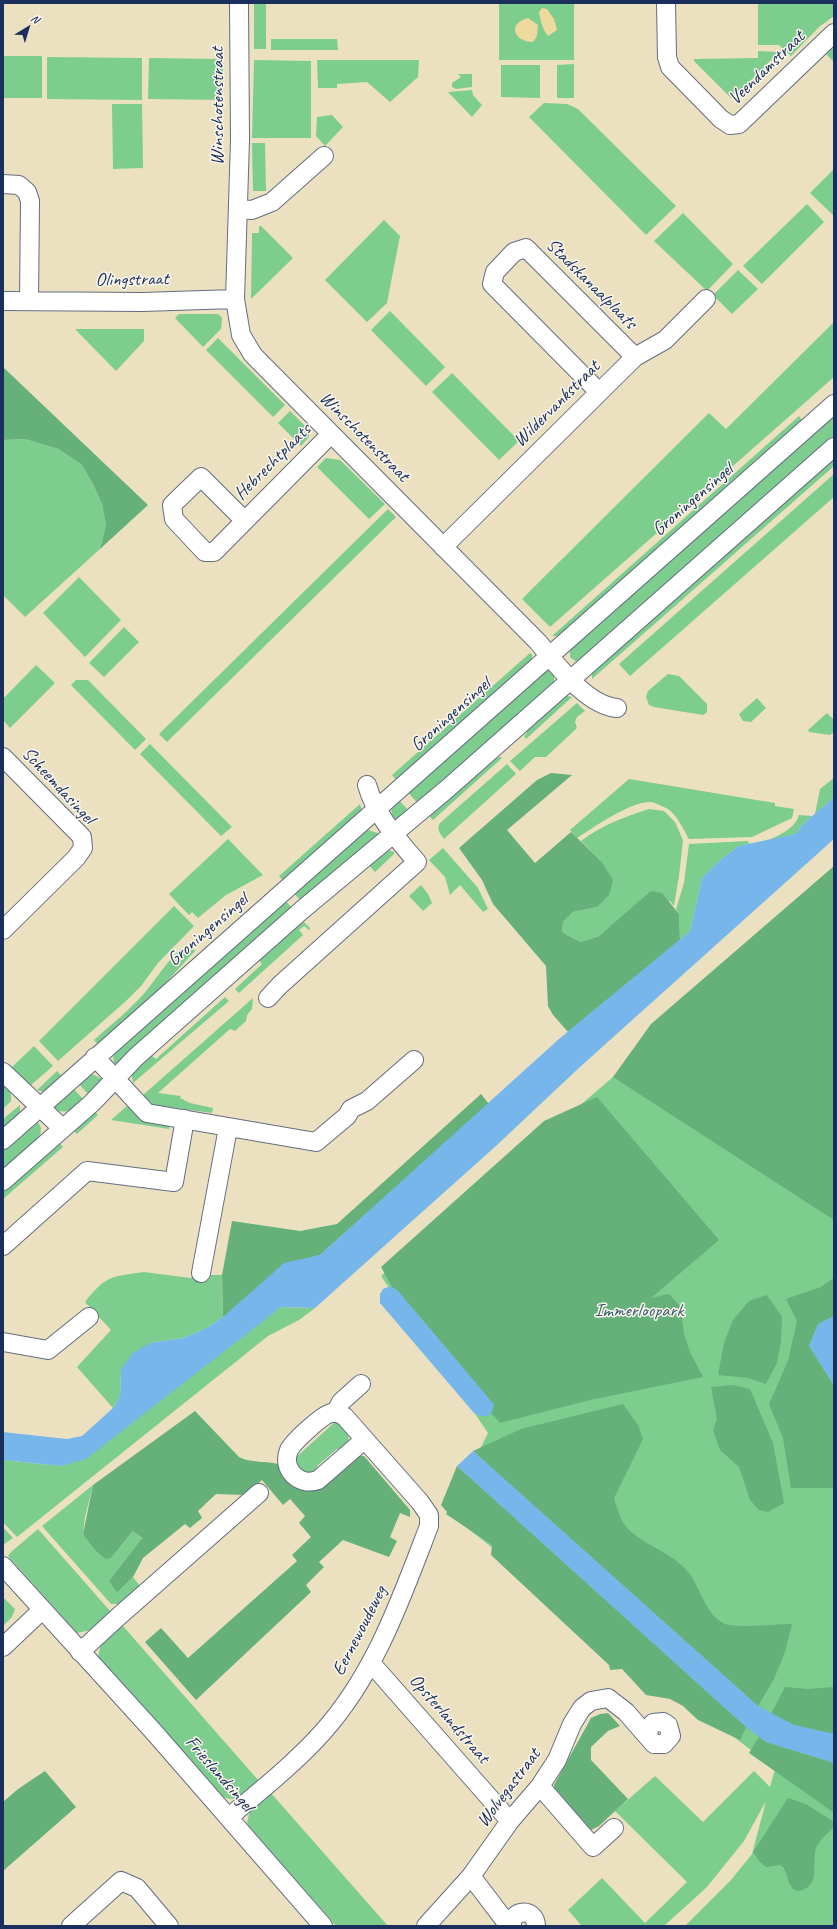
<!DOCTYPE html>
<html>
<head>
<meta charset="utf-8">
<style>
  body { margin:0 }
  #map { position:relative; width:837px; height:1929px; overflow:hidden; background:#ebe1c0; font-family:Caveat,sans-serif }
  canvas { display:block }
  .frame { position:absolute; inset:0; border:4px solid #1b2f5e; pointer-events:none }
  .north { position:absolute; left:8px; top:8px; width:40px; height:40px; -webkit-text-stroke:3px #fbf7ec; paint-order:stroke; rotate:38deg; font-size:11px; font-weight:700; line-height:16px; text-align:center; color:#1b2f5e }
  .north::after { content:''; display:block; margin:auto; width:14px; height:18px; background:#1b2f5e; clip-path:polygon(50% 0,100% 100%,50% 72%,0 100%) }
</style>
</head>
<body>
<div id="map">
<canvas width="837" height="1929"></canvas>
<div class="frame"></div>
<div class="north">N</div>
</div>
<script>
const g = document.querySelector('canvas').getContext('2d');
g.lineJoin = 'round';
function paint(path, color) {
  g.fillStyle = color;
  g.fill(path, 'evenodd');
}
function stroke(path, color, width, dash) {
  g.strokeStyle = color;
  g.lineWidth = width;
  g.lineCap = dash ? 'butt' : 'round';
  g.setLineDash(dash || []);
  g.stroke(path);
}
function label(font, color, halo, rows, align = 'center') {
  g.font = font + ' Caveat,sans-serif';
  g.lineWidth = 3;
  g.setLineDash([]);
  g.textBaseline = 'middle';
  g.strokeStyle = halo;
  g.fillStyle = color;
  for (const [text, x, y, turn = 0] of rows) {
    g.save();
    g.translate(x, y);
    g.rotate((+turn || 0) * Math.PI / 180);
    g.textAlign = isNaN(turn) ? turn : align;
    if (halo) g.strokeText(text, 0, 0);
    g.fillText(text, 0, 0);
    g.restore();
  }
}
paint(new Path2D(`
  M254 3H266V49H254Z
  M499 3H574V60H499Z
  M758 3H834V16L819 27 791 56 779 45H758Z
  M271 39H337L338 50H271Z
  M834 44V62L824 52Z
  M758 51 779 52 732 99 694 61V59L758 58Z
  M3 56H42V98H3Z
  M47 57 142 58V100L47 99Z
  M149 58 223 59V100L148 99Z
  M254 60 311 61V138H252Z
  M317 60H419L418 77 390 102 367 82 337 84V88H318Z
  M574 64V98H557V65Z
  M501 65H540V98L501 97Z
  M458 74H472V87L456 89 452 87V83L461 77Z
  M472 90 473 95 482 105 472 117 448 92Z
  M544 103 567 104 578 109 676 206 646 235 529 117Z
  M112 104H142L143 168 113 169Z
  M332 115 343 127 325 146 316 136 317 117Z
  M252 143H265L266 191H253Z
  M834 169V216L810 193Z
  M807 204 824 222 762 284 743 266Z
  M683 213 733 264 707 291 654 241Z
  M384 220 400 236 387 303 367 322 325 280Z
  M259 226H261L293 258 251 299 252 233H259Z
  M738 270 758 289 732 314 713 295Z
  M390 311 445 367 426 386 371 330Z
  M179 314H218L222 318 221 329 203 347 175 318Z
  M834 322V377L817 392 550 627 522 599 709 413 726 429Z
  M75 329H144V341L116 371Z
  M218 338 285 405 273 417 206 350Z
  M452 373 519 441 499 460 432 392Z
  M834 410V441L580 661H575L570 657V649Z
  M290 411 309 430V437L301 446 278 423Z
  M799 416 804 423 560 636H552Z
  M25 439 58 449 81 464 92 482 102 504 106 525 100 549 25 617 3 595V440Z
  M834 453V466L592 679V670Z
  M326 458 340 460 385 504 369 519 317 467Z
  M834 474V497L630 676 619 664Z
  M388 509 396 517 167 742 159 734Z
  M79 577 121 620 85 657 43 613Z
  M124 627 139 642 104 677 89 663Z
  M530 653 532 654V661L398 782 392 775Z
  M36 665 55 683 10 728 3 720V699Z
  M546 670 554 673V683L420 806 405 789Z
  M668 674 679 676 707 704V712L703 715 654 707 649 705 646 697 648 691Z
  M76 680H88L146 739 135 750 71 685Z
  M563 695 572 697 526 739 524 736 526 734 530 723Z
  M757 698 766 708 751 722 743 721 739 714Z
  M577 703 585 711 577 717 575 722 577 728 546 757H535L520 771 510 761Z
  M827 713 834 720V732L830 735 809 732 808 730Z
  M150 744 232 827 221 836 140 754Z
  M501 757 502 758 433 820 427 814 489 759Z
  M507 764 516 774 444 839C440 833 436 830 440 823Z
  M834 778V797L815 814 820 789Z
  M629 779 775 803V806L794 809 792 818 752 837 689 839C683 829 678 816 668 809 664 807 656 803 651 802 633 800 592 828 577 838L570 830Z
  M396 797 410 812 397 823C388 815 391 806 396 797Z
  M360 804 362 811 285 883 279 876Z
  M649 809 664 811 675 822 683 840 679 876 674 906 670 901 625 915 599 936 581 942 567 935 562 931 563 922 573 912 597 907 601 861 581 841C602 825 624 817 649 809Z
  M799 815 812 816 802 825 796 834 767 841C779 835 795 829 799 815Z
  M368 830 381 834 302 902 291 890 360 833Z
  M228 839 263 875 226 895 198 918 192 912 189 915 169 894Z
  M748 841 749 844 738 846 718 862 702 878 690 931 680 940 679 914 676 909 684 883 689 844Z
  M443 848 478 888 488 909 483 912 460 885 450 895 445 877 429 860Z
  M385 849 394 852V854L375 872 367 863Z
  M421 885 428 894 432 903 423 911 409 896Z
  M834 891V1926H685L731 1880 752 1854 766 1801 744 1841 707 1887 664 1926H582L568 1910 602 1878 645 1923 687 1882 615 1811 655 1776 703 1822 754 1771 770 1787 775 1769 448 1513 488 1433 381 1276 613 1077 664 1038Z
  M282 897 294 910 117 1065 114 1064 113 1055 114 1048Z
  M174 906 194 926 158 963 141 986 126 1001 58 1061 39 1041Z
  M304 922 310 928 309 930 304 926 299 930 303 935 239 993 235 989 262 964 260 961V952Z
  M193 948 195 951 148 1002 99 1046 94 1040C112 1024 131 1009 147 990 158 976 167 962 180 949L185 954Z
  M225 997 229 1001 133 1083 131 1071 143 1056H152L156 1059Z
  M253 998 252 1009 247 1015 246 1021 235 1031 230 1029 158 1093 181 1096 180 1098 190 1103 213 1108 212 1113 154 1105 143 1095Z
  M34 1046 53 1066 31 1085 11 1068Z
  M57 1071 64 1078 44 1092 37 1090Z
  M90 1073 102 1079 89 1095 77 1082Z
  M3 1084C9 1089 12 1093 11 1101L3 1109Z
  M71 1086 85 1101C72 1111 63 1116 49 1106Z
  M20 1105V1113L3 1131V1119Z
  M127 1106 139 1116 169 1125V1129L111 1120Z
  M92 1109 98 1115 77 1134 71 1128Z
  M37 1120 41 1128 40 1138 3 1175V1145Z
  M57 1140 63 1147 3 1199V1188Z
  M144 1272 191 1278 194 1275H222L223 1317 205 1329 183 1338 150 1343 121 1369 120 1397 113 1408 77 1367 111 1330 85 1302C106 1275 111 1277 144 1272Z
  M281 1307 315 1308 299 1320 268 1336 17 1537 3 1522V1460L61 1466Z
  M336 1421H338L348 1431 349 1443 347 1448 337 1449 317 1466 318 1473 303 1475 293 1460Z
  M93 1485 85 1517 83 1534 111 1558 133 1531 142 1538 109 1581 117 1593 133 1577 140 1586 120 1604H111L42 1526Z
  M3 1527 13 1538 3 1545Z
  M38 1529 111 1612 91 1630 77 1633 8 1556 11 1552Z
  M3 1597 15 1609 12 1617 3 1626Z
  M122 1625 259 1781C246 1791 237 1806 220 1795L98 1657 101 1644Z
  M270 1792 388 1926H336L252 1831 247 1823 250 1810Z`), '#7dcd8e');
paint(new Path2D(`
  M3 367 148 505 100 549 106 525 102 504 92 482 81 464 58 449 25 439 3 440Z
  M551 773 572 775 507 830 535 863 571 832 601 861 613 880 609 895 597 907 573 912 563 922 562 931 567 935 581 942 599 936 651 891 662 893 679 914 680 940 568 1032 553 1015 548 1006 546 966 493 904 482 880 459 848 537 780Z
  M834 866V1220L613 1077 651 1024Z
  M481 1094 489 1104 320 1255 305 1259 223 1317 222 1275 232 1221 300 1231 337 1224Z
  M597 1097 719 1240 651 1298 669 1294 680 1306 684 1334 690 1352 703 1377 590 1400 500 1423 491 1413 494 1405 398 1291 392 1287 381 1267 544 1121Z
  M834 1278V1316L818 1324 809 1346 834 1386V1488H791L783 1438 769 1404 788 1361 797 1321 786 1299 821 1287Z
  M767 1295 782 1317 781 1341 777 1363 766 1384 748 1378 718 1375 724 1343 733 1320 749 1301Z
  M733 1385 750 1389 773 1443 784 1503 768 1512 759 1510 750 1500 739 1467 720 1450 713 1430 717 1419 711 1387Z
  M623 1404 638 1425 643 1439 614 1498C617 1506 619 1517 624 1524 639 1545 671 1550 689 1573 701 1589 705 1613 723 1623 733 1629 778 1624 792 1624L785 1652 774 1679 758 1706 473 1451 521 1429Z
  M195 1411 239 1457C252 1464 273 1460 282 1466 295 1474 304 1496 321 1488L355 1456H364L410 1510V1517L400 1513 390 1537 397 1541 389 1557 343 1540 319 1562 324 1567 306 1585 311 1592 196 1700 145 1642 161 1628 188 1658 297 1561 292 1555 311 1537 299 1523 305 1516 290 1499 283 1505 262 1480 245 1495 216 1494 198 1511 202 1518 190 1528 185 1524 143 1558 133 1577 117 1593 109 1581 142 1538 133 1531 111 1558 106 1559 95 1550 83 1534 93 1485Z
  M457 1466 746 1727 740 1740 698 1720 683 1706 670 1699 646 1695 622 1669 610 1670 609 1665 491 1555 492 1545 446 1514 447 1512 441 1505Z
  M785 1687 808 1689 834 1687V1734L794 1725 771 1714Z
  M608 1713 620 1726 608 1731 591 1747V1760L628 1799 599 1826 591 1830 555 1792 554 1785 591 1718 600 1714Z
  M759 1737 766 1742 834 1763V1811L833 1812 749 1753Z
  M45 1771 76 1807 3 1871V1802L18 1789Z
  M788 1798 806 1804 834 1822V1827C828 1833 819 1840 816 1848 811 1865 822 1888 797 1891 787 1887 789 1875 783 1867L780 1865 766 1867 760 1862 753 1852Z`), '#66b079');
paint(new Path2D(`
  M542 8 547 9 554 19 557 30 548 36C543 30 540 20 539 12Z
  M528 18 538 25 537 36 533 42C515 42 506 24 528 18Z`), '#eeda9e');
paint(new Path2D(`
  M834 797V839L581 1066 497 1145 315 1308 281 1307 86 1459 61 1466 3 1460V1432L67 1439 82 1436 113 1408 120 1397 121 1369 133 1353 150 1343 183 1338 205 1329 223 1317 284 1263 320 1255 559 1039 690 931 702 878 718 862 738 846 796 834 802 825Z
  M388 1287H392L398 1291 486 1395 494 1405 491 1413 488 1416H480L474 1413 380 1303V1294L383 1289Z
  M834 1316V1385L809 1346 818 1324Z
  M473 1451 758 1706 794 1725 834 1734V1763L766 1742 746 1727 457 1466Z`), '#76b6ea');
const minor = new Path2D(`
  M239 3 240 140 235 299 241 335 253 355 538 642C557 665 586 705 617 708
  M666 3 667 57 670 67 721 119 730 125 739 124 834 33
  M3 184 19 185 27 192 30 201 29 301
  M238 209 252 210 272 202 324 156
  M3 301 142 302 235 299
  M599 392 492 284 495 272 514 252 526 248 635 357
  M244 520 201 477 172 505 174 519 205 552H214L331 434
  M443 547 635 357 665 340 706 299
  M3 757 82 837 83 848 76 858 3 930
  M268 998 280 985 417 862C397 839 375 814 367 785
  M95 1057 147 1113 316 1142 347 1116 351 1109 367 1101 414 1060
  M3 1072 62 1128
  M3 1140 834 404
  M3 1181 92 1103 136 1057 302 910 447 789 834 447
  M3 1246 87 1171 174 1182 185 1119
  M201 1273 228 1128
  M3 1342 48 1350 89 1317
  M335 1413 341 1402 361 1384
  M3 1566 153 1731 323 1926
  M3 1647 42 1610
  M80 1652 118 1617 259 1493
  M371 1663 510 1821
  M540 1786 593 1847 614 1828
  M229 1817C261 1790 294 1764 322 1733 375 1674 401 1599 429 1526V1515L420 1502 345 1417C341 1414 337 1412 331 1413 322 1415 293 1442 289 1450 281 1469 299 1487 318 1480L364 1440
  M471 1876 509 1926
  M71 1926 121 1881 137 1888 169 1926
  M426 1926 471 1876 510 1821 540 1786 557 1760 572 1724 582 1708 591 1701 608 1698 626 1712 654 1744H664L671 1736 668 1725 663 1722 653 1723 649 1727 648 1737
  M512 1926C511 1908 536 1908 536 1926`);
stroke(minor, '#646d80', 20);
stroke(minor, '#fff', 18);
label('19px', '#1b2f5e', '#fbf7ec', [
  ["Veendamstraat",767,68,-44],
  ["Winschotenstraat",218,106,-90],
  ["Olingstraat",132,280,-1],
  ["Stadskanaalplaats",591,284,45],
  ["Wildervankstraat",557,404,-45],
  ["Winschotenstraat",364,437,45],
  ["Hebrechtplaats",273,462,-45],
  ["Groningensingel",693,500,-41],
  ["Groningensingel",451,715,-42],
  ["Scheemdasingel",58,786,47],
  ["Groningensingel",208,930,-41],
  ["Eernewoudeweg",360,1631,-63],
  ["Opsterlandstraat",449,1719,49],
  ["Frieslandsingel",219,1774,49],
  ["Wolvegastraat",509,1788,-53]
]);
label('19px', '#385e6c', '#fbf7ec', [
  ["Immerloopark",639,1311]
]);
</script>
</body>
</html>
